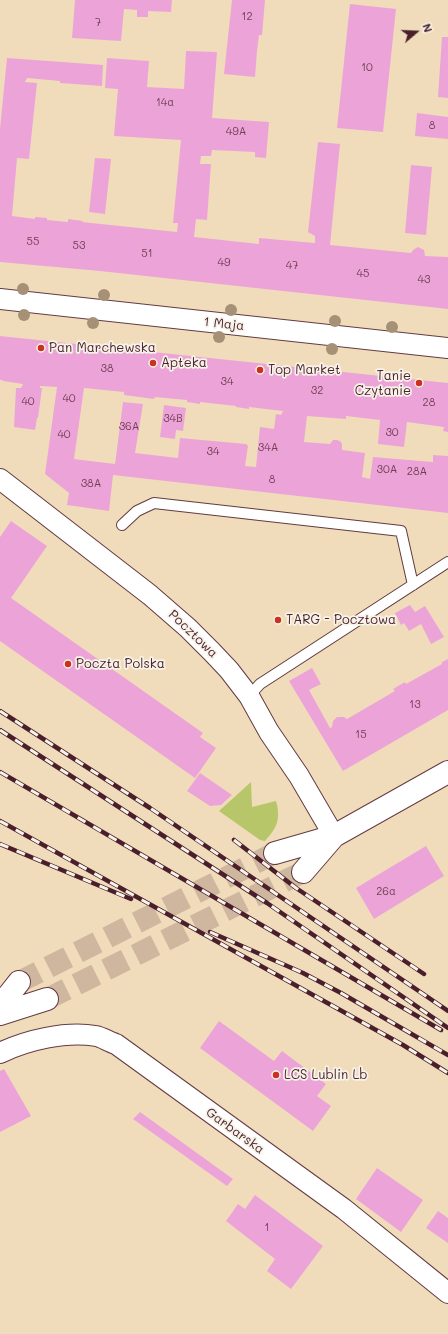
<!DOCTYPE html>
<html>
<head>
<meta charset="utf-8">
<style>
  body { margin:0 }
  #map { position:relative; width:448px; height:1334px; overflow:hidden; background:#f0dcbb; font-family:Mali,sans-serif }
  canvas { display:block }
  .north { position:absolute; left:396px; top:12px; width:40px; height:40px; -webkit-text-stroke:3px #f7f3e8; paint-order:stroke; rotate:71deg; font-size:11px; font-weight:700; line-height:16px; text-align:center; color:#4a1f2b }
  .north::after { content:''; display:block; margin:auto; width:14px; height:18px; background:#4a1f2b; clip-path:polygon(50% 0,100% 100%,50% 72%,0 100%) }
</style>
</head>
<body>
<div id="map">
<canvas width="448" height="1334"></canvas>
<div class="north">N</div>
</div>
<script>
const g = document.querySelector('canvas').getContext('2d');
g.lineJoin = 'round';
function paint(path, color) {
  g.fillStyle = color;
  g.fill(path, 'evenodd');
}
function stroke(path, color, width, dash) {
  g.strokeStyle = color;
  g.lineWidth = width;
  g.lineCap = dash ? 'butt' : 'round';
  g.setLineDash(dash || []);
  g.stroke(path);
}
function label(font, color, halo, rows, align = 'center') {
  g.font = font + ' Mali,sans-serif';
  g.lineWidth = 3.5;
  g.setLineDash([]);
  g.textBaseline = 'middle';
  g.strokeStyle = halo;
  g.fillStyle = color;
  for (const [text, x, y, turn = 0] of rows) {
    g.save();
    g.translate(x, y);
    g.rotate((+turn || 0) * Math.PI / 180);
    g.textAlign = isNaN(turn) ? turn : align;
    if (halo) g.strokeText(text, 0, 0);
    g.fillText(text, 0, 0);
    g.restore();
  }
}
paint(new Path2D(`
  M251 782 252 807 276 801C281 819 277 828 265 841L260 840 219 811Z`), '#b6c669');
paint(new Path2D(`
  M75 0H172L171 12 148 11V17H137V10L124 9 121 41 72 38Z
  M232 0H265L262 35H259L257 51 255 77 224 74Z
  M350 4 396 9 383 132 337 128Z
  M442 37H448V98L438 97Z
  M186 51 217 52 212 118 269 122 266 158 255 157V152L212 150 211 156H201L200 164H211L207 220 196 219 194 237 259 244V238L315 243V236L308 232 318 142 340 144 330 245 411 253 413 250 418 247 424 250 425 256 448 257V309L100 271 0 262V129L7 58 103 65 102 86 60 83V81L27 78 25 82 37 83 29 159 17 158 12 216 35 219V217L47 218V220L68 222V219L83 221 82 222 177 232 178 223H173L181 140 114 136 118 89 105 88 107 58 149 61 147 87 184 89Z
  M417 113 448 117V139L415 136Z
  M95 158 111 159 105 214 89 212Z
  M411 165 432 167 426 235 405 233Z
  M0 336 448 383V432L443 431 444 427 407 422 404 447 378 444 380 420 346 416V419L307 416 304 442 330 444 333 440H337L340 441 342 444V450L365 453 362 477 370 479 373 457 433 462V455L448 456V513L113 475 109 511 67 505 69 493 45 474 57 387 40 386V388H42L38 418H37L35 430 14 427 16 388H21L23 384 3 381V380H0ZM84 388 124 392V395L154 399 155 397 187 400V402L200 404V402L236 406V407L249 409V407L283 411 281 415 276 414 274 429 260 427 256 467 245 466 248 446 246 444 180 438 178 458 135 453 143 404 123 402 115 464 74 459Z
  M164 405 186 408 183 431 176 430 175 439 160 437Z
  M11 521 47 546 11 598 203 733 200 737 216 748 195 778 0 641V537Z
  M410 605 415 612 425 606 444 637 431 644 421 624 409 631 404 623 401 625 395 613Z
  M448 659V710L343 771 289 681 312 668 321 684 309 690 330 728 332 727 333 721 337 717H344L347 719 395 691 393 689 405 682 406 684 442 664V662Z
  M200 773 232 795 221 805 210 806 187 791Z
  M426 846 444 876 374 919 356 888Z
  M219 1021 274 1061 282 1051 326 1084 317 1096 331 1106 313 1131 200 1048Z
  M4 1069 31 1116 0 1132V1071Z
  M140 1112 233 1179 227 1186 133 1119Z
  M377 1168 423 1200 401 1232 356 1199Z
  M255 1195 323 1246 291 1289 267 1271 275 1259 226 1221 238 1204 245 1209Z
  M438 1211 448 1218V1243L426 1228Z`), '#eca4d8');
stroke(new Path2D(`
  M19 982 275 853
  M47 999 303 872`), '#cfb69e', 22, [22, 11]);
const service = new Path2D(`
  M122 525 137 511 154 503 401 531 413 585
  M249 696 260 684 448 562`);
const minor = new Path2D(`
  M0 299 448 348
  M0 479 150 595 188 628 212 652 229 670 249 696 269 732 299 776 334 836
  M0 1053C27 1040 65 1031 96 1036 102 1037 109 1042 116 1044L344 1209 448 1293`);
const secondary = new Path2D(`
  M275 853 334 836 448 772
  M303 872 334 836
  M0 1006 19 982
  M0 1014 47 999`);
stroke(service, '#633b41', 12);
stroke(minor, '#633b41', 22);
stroke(secondary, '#633b41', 24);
stroke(service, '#fff', 10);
stroke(minor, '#fff', 20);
stroke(secondary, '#fff', 22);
const rail = new Path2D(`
  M0 711 150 808 448 1011
  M0 730 267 903 448 1028
  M0 772 441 1030
  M0 821 403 1045 448 1073
  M234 840 296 888 424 974
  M0 844 131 899
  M210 932 303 973 341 993 448 1055`);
stroke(rail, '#4a1f2b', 4.5);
stroke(rail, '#f7f3e8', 3, [9]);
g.fillStyle = '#a69076';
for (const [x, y] of [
  [23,289],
  [104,295],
  [231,310],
  [24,315],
  [335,321],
  [93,323],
  [392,327],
  [219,337],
  [332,349]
]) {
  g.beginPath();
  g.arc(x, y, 6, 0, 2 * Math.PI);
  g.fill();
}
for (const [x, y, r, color] of [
  [41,348,4,"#c8321e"],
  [153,363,4,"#c8321e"],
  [260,370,4,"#c8321e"],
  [419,383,4,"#c8321e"],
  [278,620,4,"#c8321e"],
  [68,664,4,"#c8321e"],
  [276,1075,4,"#c8321e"]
]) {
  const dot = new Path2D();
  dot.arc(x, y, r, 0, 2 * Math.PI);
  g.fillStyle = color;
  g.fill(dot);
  stroke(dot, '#f7f3e8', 1.5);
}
label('11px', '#724056', null, [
  ["12",247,17],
  ["7",98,23],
  ["10",367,68],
  ["14a",165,103],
  ["8",432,126],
  ["49A",236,132],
  ["55",33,242],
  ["53",79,246],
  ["51",147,254],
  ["49",224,263],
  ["47",292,266],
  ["45",363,274],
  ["43",424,280],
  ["38",107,369],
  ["34",227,382],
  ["32",317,391],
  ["40",69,399],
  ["40",28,402],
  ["28",429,403],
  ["34B",173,419],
  ["36A",129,427],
  ["30",392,433],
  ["40",64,435],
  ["34A",268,448],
  ["34",213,452],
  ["30A",387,470],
  ["28A",417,472],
  ["8",272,480],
  ["38A",91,484],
  ["13",415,705],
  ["15",361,735],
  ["26a",386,892],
  ["1",267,1228]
]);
label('13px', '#4a1f2b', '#f7f3e8', [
  ["1 Maja",224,324,6],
  ["Pocztowa",193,634,44],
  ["Garbarska",235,1131,36]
]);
label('13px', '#4a1f2b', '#f7f3e8', [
  ["Pan Marchewska",49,348],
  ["Apteka",161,363],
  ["Top Market",268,370],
  ["Tanie",411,376,"right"],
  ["Czytanie",411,391,"right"],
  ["TARG - Pocztowa",286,620],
  ["Poczta Polska",76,664],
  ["LCS Lublin Lb",284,1075]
], 'left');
</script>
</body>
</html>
